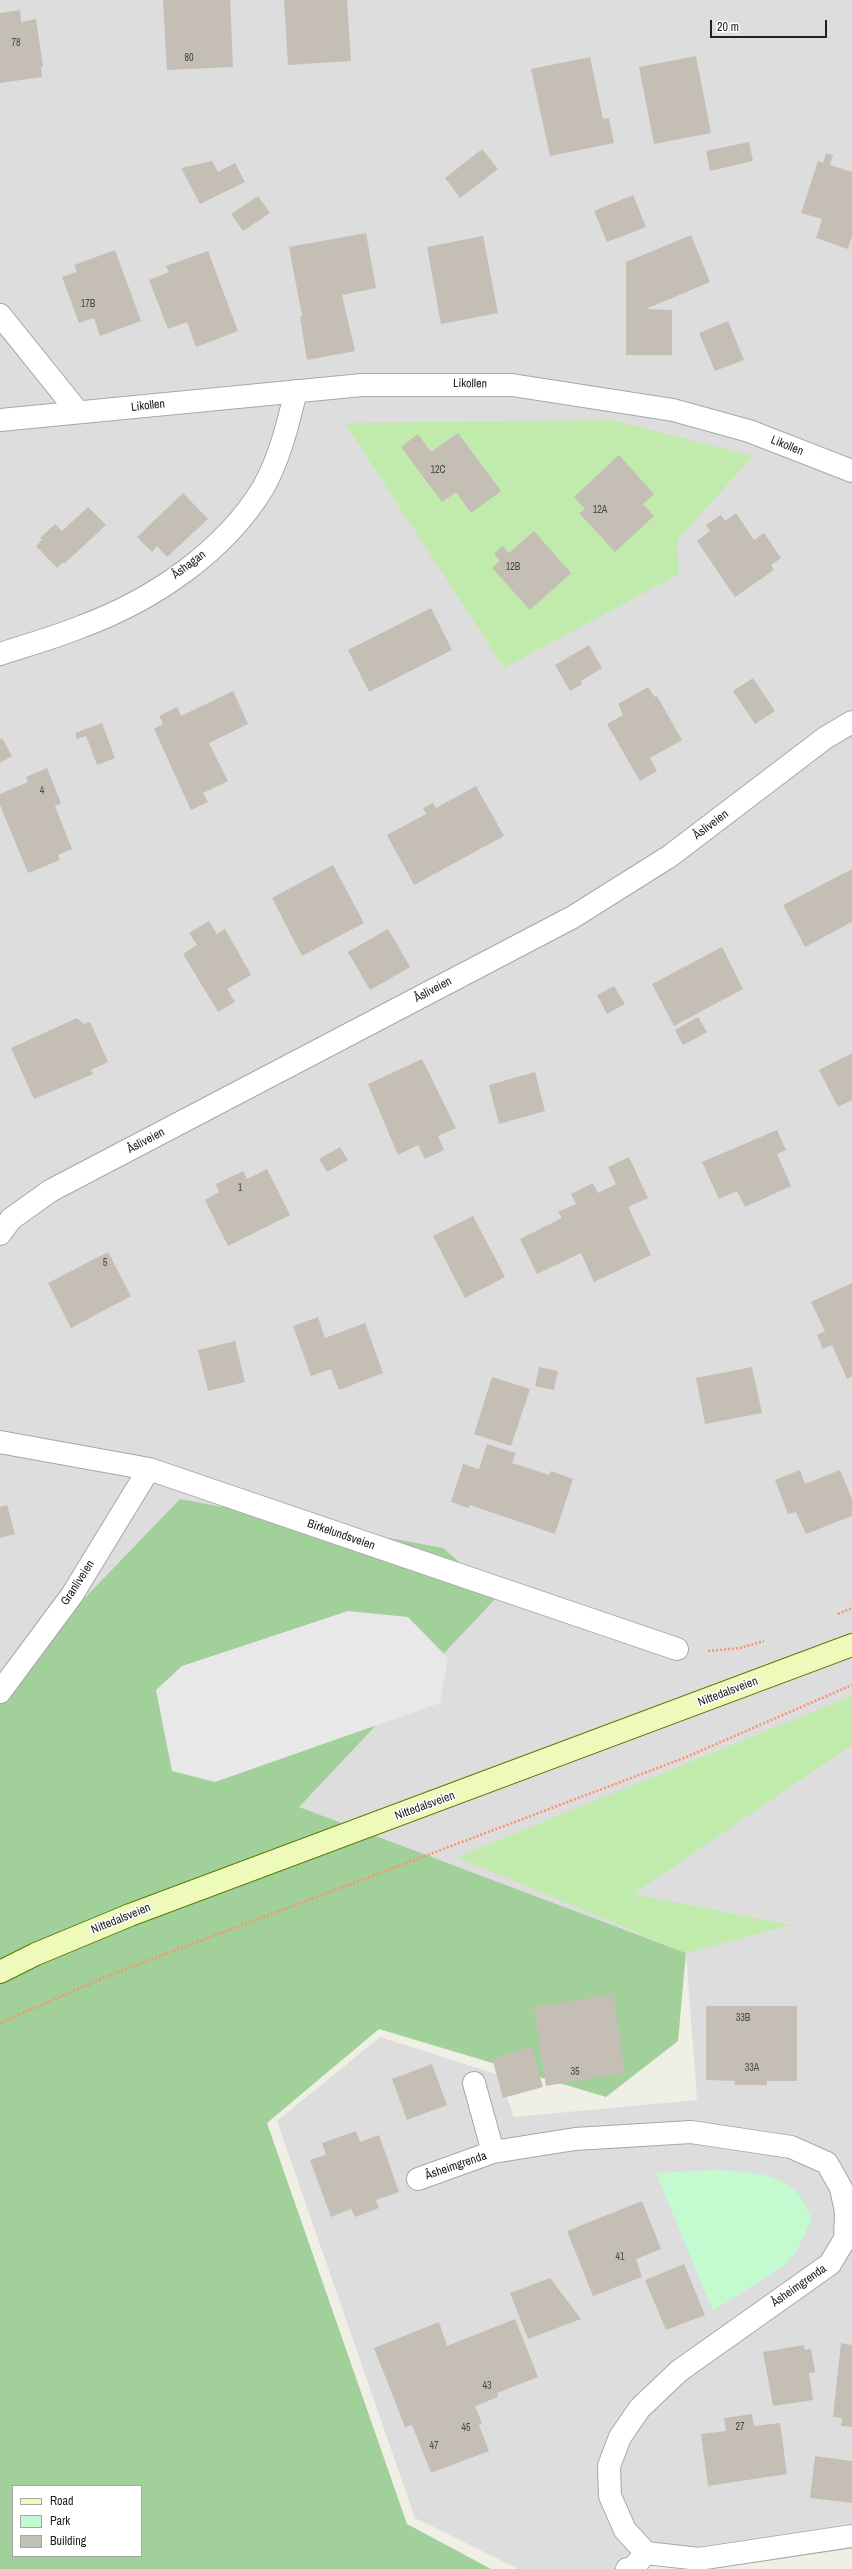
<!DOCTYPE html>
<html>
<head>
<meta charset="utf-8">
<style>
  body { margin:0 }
  #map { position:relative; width:852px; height:2569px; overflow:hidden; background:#f0efe6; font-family:"Archivo Narrow",sans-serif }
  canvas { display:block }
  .legend { position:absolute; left:12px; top:2485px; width:130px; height:72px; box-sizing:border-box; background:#fff; border:1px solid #a6a6a6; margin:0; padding:5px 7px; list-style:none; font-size:12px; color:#202020 }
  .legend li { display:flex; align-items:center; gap:8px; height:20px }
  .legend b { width:20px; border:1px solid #a6a6a6 }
  .scale { position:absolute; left:710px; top:20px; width:117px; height:18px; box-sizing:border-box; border:2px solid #202020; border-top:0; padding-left:5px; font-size:12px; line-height:14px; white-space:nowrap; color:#202020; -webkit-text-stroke:3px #fff; paint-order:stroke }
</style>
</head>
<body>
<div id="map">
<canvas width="852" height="2569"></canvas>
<ul class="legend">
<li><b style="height:5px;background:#edfaba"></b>Road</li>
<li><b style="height:11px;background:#c3fad0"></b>Park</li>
<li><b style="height:11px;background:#c5beb5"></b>Building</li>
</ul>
<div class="scale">20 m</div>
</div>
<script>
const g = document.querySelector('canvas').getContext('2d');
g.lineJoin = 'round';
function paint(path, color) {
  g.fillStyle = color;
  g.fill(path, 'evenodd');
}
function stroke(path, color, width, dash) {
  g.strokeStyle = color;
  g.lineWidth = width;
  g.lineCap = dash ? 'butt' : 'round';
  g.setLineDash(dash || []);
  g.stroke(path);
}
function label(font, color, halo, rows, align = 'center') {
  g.font = font + ' "Archivo Narrow",sans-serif';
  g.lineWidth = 3;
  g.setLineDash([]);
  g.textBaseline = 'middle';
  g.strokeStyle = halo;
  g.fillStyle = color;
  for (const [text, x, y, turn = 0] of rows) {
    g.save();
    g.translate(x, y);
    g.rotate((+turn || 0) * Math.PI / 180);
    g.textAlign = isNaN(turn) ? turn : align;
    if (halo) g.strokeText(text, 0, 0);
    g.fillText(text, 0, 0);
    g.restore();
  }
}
paint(new Path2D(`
  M0 0H852V2527L631 2569H518L415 2518 277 2121 380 2037 499 2075 514 2117 697 2100 686 1953 293 1809 498 1596 0 1686Z`), '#dedddd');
paint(new Path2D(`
  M611 420 753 456 677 540 679 574 504 668 345 423Z
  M852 1696V1745L633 1894 792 1925 686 1953 457 1857Z`), '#c1ebac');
paint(new Path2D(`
  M180 1499 443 1548 498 1596 299 1807 686 1953 678 2041 606 2097 379 2029 267 2123 407 2524 491 2569H0V1686ZM13 2486H141V2556H13Z`), '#a2d09a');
paint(new Path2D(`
  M714 2170C742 2172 777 2171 798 2194 804 2200 807 2211 812 2218L798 2249 785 2265 713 2311 656 2173Z`), '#c3fad0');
paint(new Path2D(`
  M348 1611 408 1617 448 1658 440 1703 215 1782 172 1771 156 1690 182 1666Z`), '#e8e8e8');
paint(new Path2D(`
  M163 0H230L233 67 167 70Z
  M284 0H347L351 61 288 65Z
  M20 10 21 22 36 19 43 67H41L42 77 0 83V13Z
  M696 56 711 133 654 144 639 67Z
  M590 57 603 119 609 118 614 143 550 156 531 69Z
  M749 142 753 161 710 171 706 151Z
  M482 149 498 169 460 198 445 178Z
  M826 153 833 155 830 165 852 172V236L848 249 816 238 822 219 801 213 818 161 823 163Z
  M212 161 218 172 235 163 245 182 200 204 181 168Z
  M633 195 646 227 607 242 594 211Z
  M258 196 270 213 243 231 231 214Z
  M366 233 376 288 342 295 355 351 307 360 300 317 302 316 289 247Z
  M691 235 710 282 646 309 672 310V355H626V262Z
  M483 236 498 313 441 324 427 247Z
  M115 250 141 321 100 336 94 318 79 323 62 277 77 272 74 265Z
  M208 251 238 331 196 347 187 322 168 329 149 280 169 272 166 266Z
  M728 321 744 360 715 371 699 333Z
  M458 433 501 491 471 513 456 492 442 502 401 447 418 434 431 452Z
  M619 455 654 494 643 504 654 516 615 552 579 513 585 509 574 497Z
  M183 493 208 519 167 557 157 546 152 552 137 537Z
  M88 507 106 525 64 564 63 562 57 568 36 546 42 540 40 538 55 524 62 531Z
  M736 513 754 540 764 533 781 558 771 565 774 570 735 597 697 541 710 531 706 525 721 515 725 521Z
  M534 531 571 573 530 610 492 568 500 561 494 554 502 546 509 553Z
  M431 608 452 650 369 692 348 650Z
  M589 645 602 668 581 681 582 684 570 691 555 665Z
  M753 678 775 711 755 724 733 691Z
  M648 687 655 697 657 696 682 740 650 758 657 771 640 781 607 724 623 715 618 704Z
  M233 691 248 724 209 743 228 781 203 793 208 802 191 810 154 729 163 724 159 716 177 707 181 716Z
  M102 723 115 758 97 765 86 736 77 739 75 733Z
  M2 738 12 756 0 763V739Z
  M47 768 61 803 55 806 72 849 58 855 60 860 28 873 0 805V794L28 782 26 777Z
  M476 786 504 836 414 885 387 835 426 814 423 808 433 803 436 808Z
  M333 865 364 923 302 956 272 898Z
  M852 869V922L805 947 783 905Z
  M209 921 217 934 225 929 251 975 227 989 235 1002 218 1012 183 954 197 945 189 933Z
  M388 929 410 967 370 990 348 952Z
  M722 947 743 989 674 1026 652 984Z
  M614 986 625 1004 607 1014 597 995Z
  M698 1017 707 1032 683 1045 675 1030Z
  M77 1018 84 1024 90 1022 108 1062 91 1070 93 1074 34 1099 11 1048Z
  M852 1053V1100L838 1107 819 1070Z
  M422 1059 456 1128 438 1136 444 1150 425 1159 418 1145 398 1155 368 1084Z
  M535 1072 545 1111 499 1124 489 1085Z
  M777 1130 786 1150 777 1154 791 1186 745 1207 737 1191 719 1199 702 1162Z
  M340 1147 348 1160 327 1172 319 1159Z
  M629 1157 648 1198 628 1207 651 1255 594 1282 581 1253 537 1274 520 1239 562 1218 558 1212 576 1204 571 1194 593 1183 598 1193 616 1184 608 1167Z
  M267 1169 290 1215 228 1246 205 1200 219 1192 216 1184 243 1171 247 1179Z
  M473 1216 505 1277 465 1298 433 1236Z
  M108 1252 131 1296 71 1328 48 1283Z
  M852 1283V1376L847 1379 832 1345 823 1349 817 1335 825 1331 811 1302Z
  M318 1317 325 1338 365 1323 383 1373 339 1390 331 1369 311 1376 293 1326Z
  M235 1341 245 1382 208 1391 198 1350Z
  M539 1367 558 1371 554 1390 535 1386Z
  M752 1367 762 1413 705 1424 696 1378Z
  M492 1377 530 1389 511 1446 474 1434Z
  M487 1444 516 1453 512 1463 549 1475 551 1471 573 1479 555 1534 470 1505 468 1508 451 1502 463 1464 479 1469Z
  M800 1470 805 1484 840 1470 852 1499V1516L806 1534 796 1512 788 1514 775 1480Z
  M7 1505 15 1534 0 1538V1507Z
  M613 1994 625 2073 546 2086 534 2007Z
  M706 2006H797V2081H767V2085H734L735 2081 706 2080Z
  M532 2047 543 2087 503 2098 492 2058Z
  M432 2064 447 2105 407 2120 392 2079Z
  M356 2131 360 2142 379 2135 399 2192 376 2200 379 2208 355 2217 351 2209 331 2217 310 2160 326 2155 322 2143Z
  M642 2201 661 2249 636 2259 642 2277 593 2296 567 2231Z
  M684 2264 705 2315 666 2330 645 2280Z
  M550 2278 581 2319 528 2339 510 2293Z
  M515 2319 538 2377 497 2393 498 2397 475 2406 482 2423 479 2425 489 2451 431 2473 412 2425 405 2427 374 2348 439 2322 447 2346Z
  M841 2343 852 2345V2427L841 2426 842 2418 833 2417Z
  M804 2345 805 2350 811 2349 815 2372 809 2373 813 2400 773 2406 763 2352Z
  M752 2414 754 2426 780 2423 787 2474 708 2486 701 2434 726 2431 724 2418Z
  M815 2456 852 2461V2503L810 2498Z`), '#c5beb5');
const street = new Path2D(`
  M0 315 78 412
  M0 420 362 385H512L673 410 749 431 852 471
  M0 654C28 645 56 637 83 626 153 600 224 552 263 488 280 458 288 423 296 391
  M0 1234 11 1219 50 1191 573 917 670 856 825 738 852 722
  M0 1442 149 1469 677 1649
  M0 1692 72 1595 149 1469
  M474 2083 493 2152
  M418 2179 493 2152 575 2139 691 2132 791 2147 827 2163 841 2188 846 2212 845 2239 830 2264 679 2371 640 2408 620 2437 609 2466 610 2496 625 2530 646 2553 699 2559 852 2536
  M627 2569 633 2568 646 2553`);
const secondary = new Path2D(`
  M0 1972 36 1954 130 1915 852 1645`);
stroke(street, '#a7a7a7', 24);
stroke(secondary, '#5b7a03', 24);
stroke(new Path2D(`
  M838 1614 852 1608
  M708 1651 740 1648 764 1641
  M0 2023 110 1975 684 1758 852 1685`), '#fc916c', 2.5, [2, 2]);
stroke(street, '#fff', 22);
stroke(secondary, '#edfaba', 22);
label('10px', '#494845', null, [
  ["78",16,43],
  ["80",189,58],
  ["17B",88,304],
  ["12C",438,470],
  ["12A",600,510],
  ["12B",513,567],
  ["4",42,791],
  ["1",240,1188],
  ["5",105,1263],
  ["33B",743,2018],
  ["33A",752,2068],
  ["35",575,2072],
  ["41",620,2257],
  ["43",487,2386],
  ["27",740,2427],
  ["45",466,2428],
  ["47",434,2446]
]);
label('12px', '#202020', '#fff', [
  ["Likollen",470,384,1],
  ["Likollen",148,406,-6],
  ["Likollen",787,446,22],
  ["Åshagan",189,565,-37],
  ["Åsliveien",711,825,-37],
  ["Åsliveien",433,990,-28],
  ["Åsliveien",146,1141,-28],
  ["Birkelundsveien",341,1535,19],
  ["Granliveien",78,1583,-57],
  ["Nittedalsveien",728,1692,-21],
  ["Nittedalsveien",425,1806,-20],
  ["Nittedalsveien",121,1919,-22],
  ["Åsheimgrenda",456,2166,-19],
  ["Åsheimgrenda",799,2286,-35]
]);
</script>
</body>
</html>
